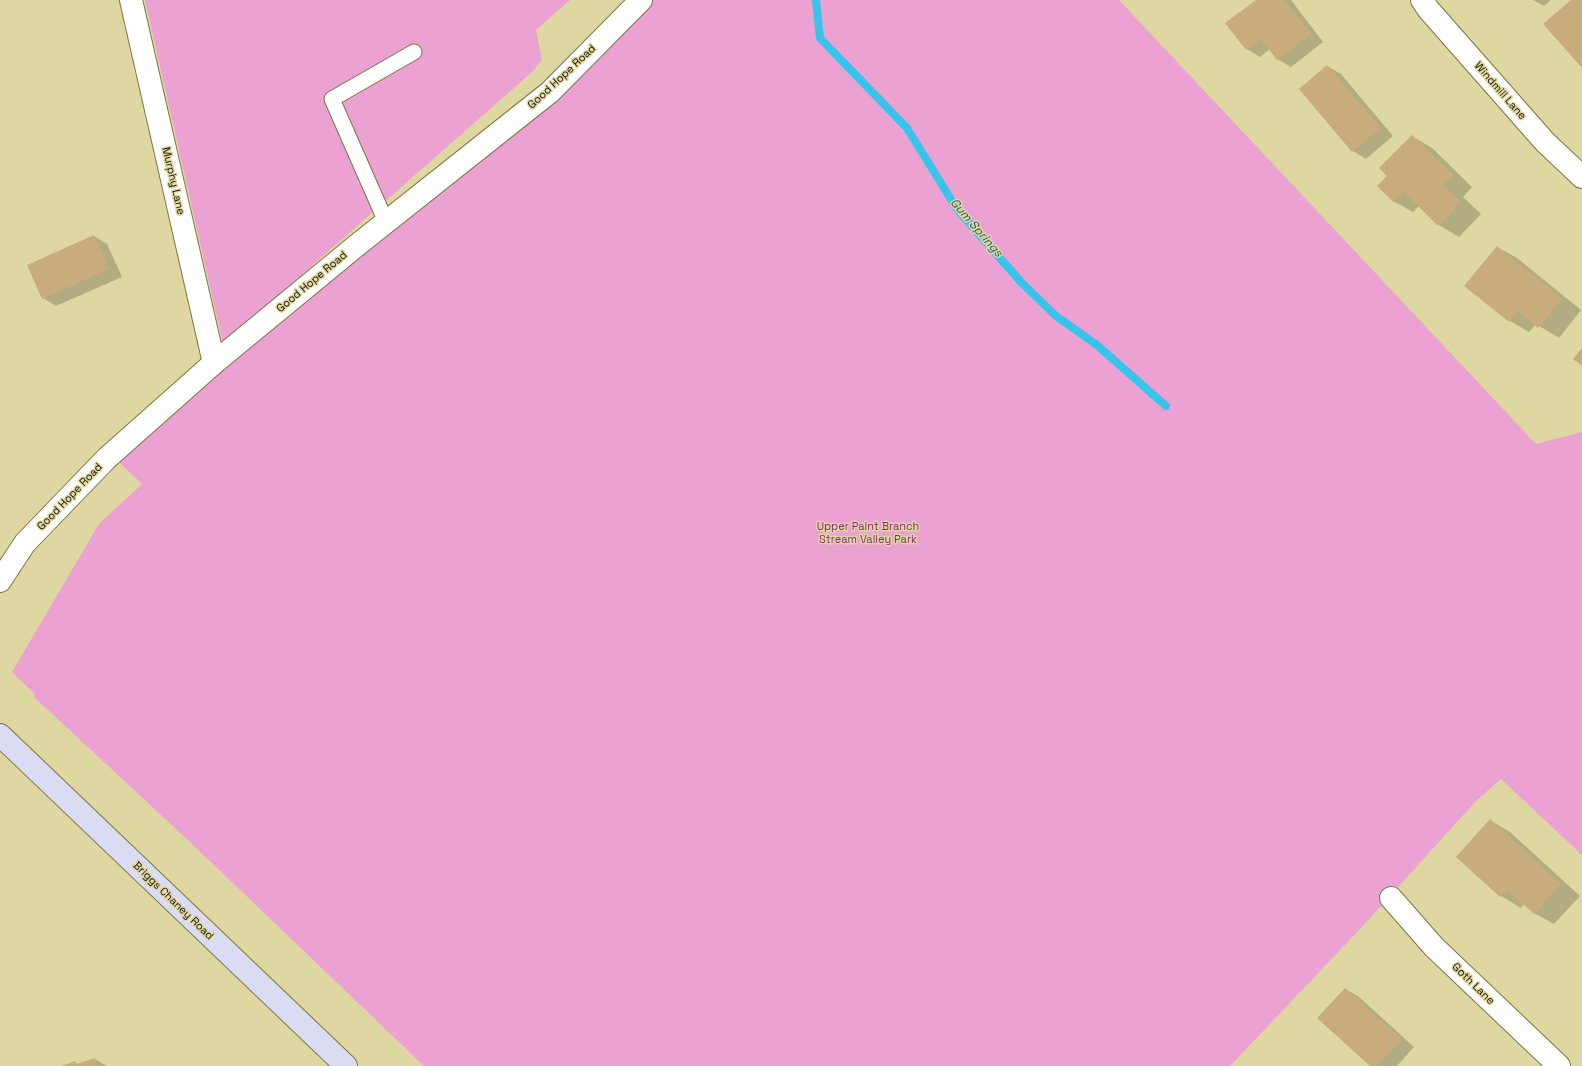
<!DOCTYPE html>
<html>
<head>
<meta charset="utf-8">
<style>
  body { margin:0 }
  canvas { display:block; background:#dfd7a1 }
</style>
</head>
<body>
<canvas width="1582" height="1066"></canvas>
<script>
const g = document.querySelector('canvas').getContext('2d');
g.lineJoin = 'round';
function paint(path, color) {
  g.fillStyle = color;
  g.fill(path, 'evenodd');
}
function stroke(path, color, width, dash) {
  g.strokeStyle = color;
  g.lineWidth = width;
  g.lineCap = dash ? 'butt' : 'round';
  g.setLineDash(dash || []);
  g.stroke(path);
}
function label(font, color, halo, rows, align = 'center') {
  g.font = font + ' "Space Grotesk",sans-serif';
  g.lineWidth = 3;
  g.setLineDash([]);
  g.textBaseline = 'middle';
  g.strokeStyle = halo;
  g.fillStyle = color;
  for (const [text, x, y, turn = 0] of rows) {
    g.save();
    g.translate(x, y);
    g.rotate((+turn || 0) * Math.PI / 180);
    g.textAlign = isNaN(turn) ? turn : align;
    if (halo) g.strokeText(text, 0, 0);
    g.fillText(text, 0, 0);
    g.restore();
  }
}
paint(new Path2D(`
  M145 0H570L536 30 542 60 531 73 223 344Z
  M645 0H1119L1536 444 1582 432V855L1501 779 1476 801 1360 929 1230 1066H424L191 843 34 697 35 694 12 672 99 524 142 484 119 462Z`), '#eba1d1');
paint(new Path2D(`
  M1257 0H1291L1323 42 1291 67 1277 59 1270 49 1260 57 1247 49Z
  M1533 0H1551L1544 6Z
  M1327 66 1341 74 1393 136 1366 159 1353 151 1300 89Z
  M1412 136 1432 148 1472 187 1463 197 1481 214 1459 237 1439 225 1419 206 1413 212 1393 201Z
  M94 236 107 244 122 277 56 306 43 298Z
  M1497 247 1517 258 1581 310 1559 338 1536 324 1529 332 1510 321Z
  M1491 821 1510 832 1580 896 1554 924 1534 913 1524 904 1521 908 1501 896 1458 857Z
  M1345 989 1358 996 1414 1047 1397 1066H1372Z
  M95 1059 107 1066H63L75 1062 78 1065Z`), '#0003');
stroke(new Path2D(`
  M816 0 820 38 907 128 957 209 1022 283 1056 316 1097 345 1166 406`), '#36c4ea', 8);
paint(new Path2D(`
  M1256 0H1284L1311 34 1277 60 1261 39 1246 50 1225 23Z
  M1571 0H1582V68L1543 24Z
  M1327 65 1381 128 1352 152 1299 89Z
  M1412 135 1453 175 1443 185 1461 202 1438 226 1403 191 1393 202 1377 186 1387 176 1379 168Z
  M94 235 109 269 42 299 27 265Z
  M1497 246 1562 298 1538 328 1518 311 1509 322 1464 286Z
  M1582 348V366L1573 359Z
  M1490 819 1561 884 1534 914 1507 890 1500 897 1456 857Z
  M1345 988 1402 1039 1377 1066H1370L1317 1018Z
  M95 1058 97 1066H61L75 1061 76 1064Z`), '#c8ac7c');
const service = new Path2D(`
  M386 222 332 99 414 52`);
const minor = new Path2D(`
  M131 0 214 363
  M1422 0 1428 9 1545 142 1582 177
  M1391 898 1434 947 1559 1066`);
const tertiary = new Path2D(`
  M0 581 25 543 107 458 214 363 356 246 550 92 641 0`);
const secondary = new Path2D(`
  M0 735 346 1066`);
stroke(service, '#7d7542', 17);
stroke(minor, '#7d7542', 24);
stroke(tertiary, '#7d7542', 24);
stroke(secondary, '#7d7542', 24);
stroke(service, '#fff', 15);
stroke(minor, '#fff', 22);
stroke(tertiary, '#fff', 22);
stroke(secondary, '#dadcf3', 22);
label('11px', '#191602', '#dfd7a1', [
  ["Good Hope Road",562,77,-43],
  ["Windmill Lane",1500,91,49],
  ["Murphy Lane",173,181,77],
  ["Good Hope Road",312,282,-40],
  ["Good Hope Road",70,497,-46],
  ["Briggs Chaney Road",173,901,44],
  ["Goth Lane",1473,984,44]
]);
label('11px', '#8d2972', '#dfd7a1', [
  ["Upper Paint Branch",868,527],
  ["Stream Valley Park",868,540]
]);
label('italic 12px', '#245b6b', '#dfd7a1', [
  ["Gum Springs",976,228,49]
]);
</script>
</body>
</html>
